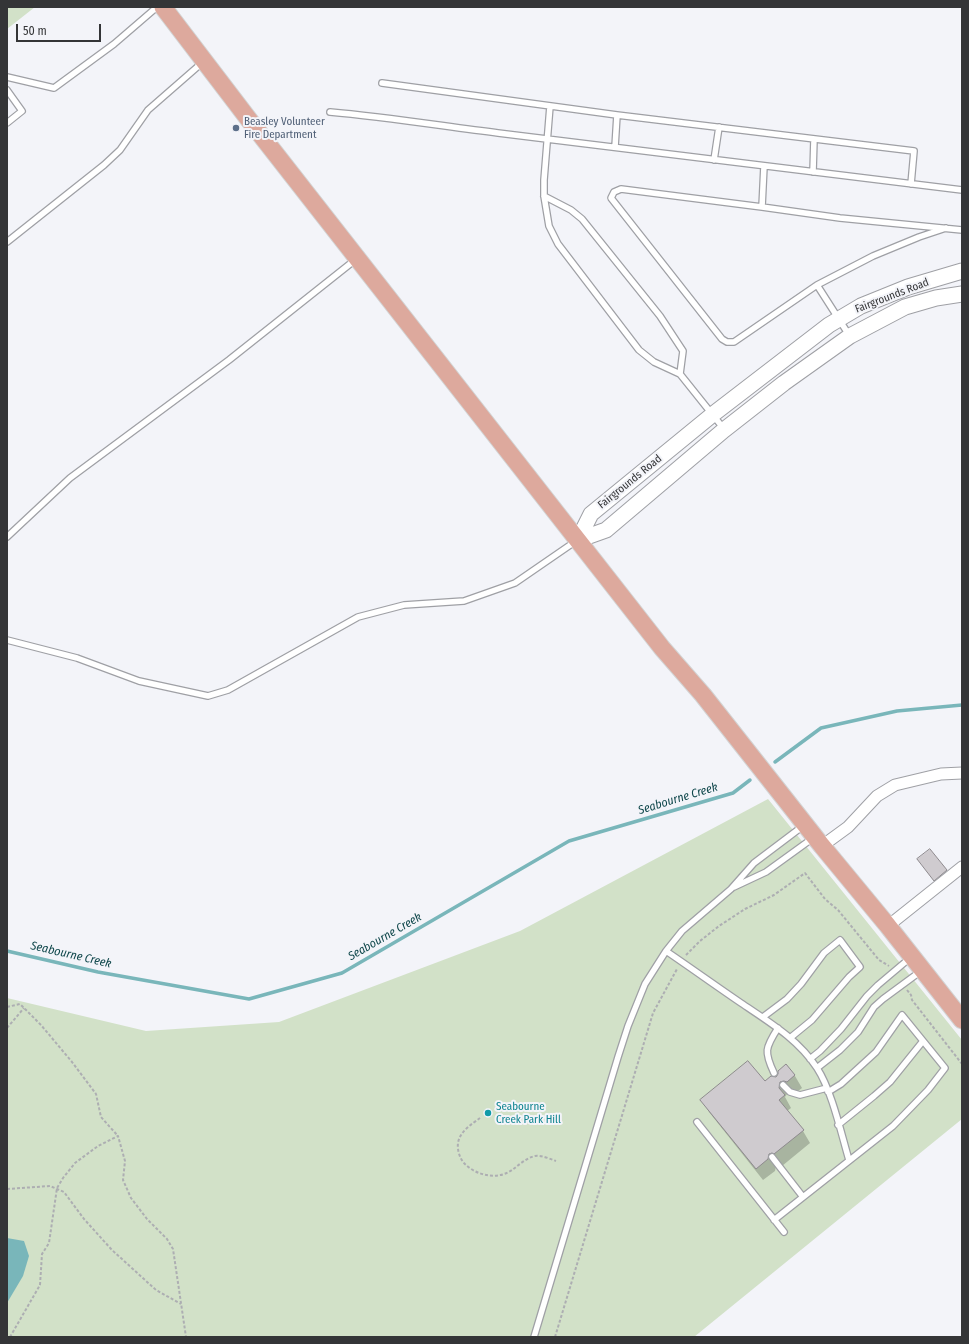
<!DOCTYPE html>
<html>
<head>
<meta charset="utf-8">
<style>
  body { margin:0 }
  #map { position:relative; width:969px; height:1344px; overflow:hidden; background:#f3f4f9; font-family:"Fira Sans Condensed",sans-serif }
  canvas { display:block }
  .frame { position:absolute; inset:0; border:8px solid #343537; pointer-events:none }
  .scale { position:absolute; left:16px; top:24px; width:85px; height:18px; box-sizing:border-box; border:2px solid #343537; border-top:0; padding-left:5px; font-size:12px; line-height:14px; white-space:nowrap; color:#343537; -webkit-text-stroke:3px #f3f4f9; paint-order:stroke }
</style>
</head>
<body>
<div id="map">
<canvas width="969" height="1344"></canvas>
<div class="frame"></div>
<div class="scale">50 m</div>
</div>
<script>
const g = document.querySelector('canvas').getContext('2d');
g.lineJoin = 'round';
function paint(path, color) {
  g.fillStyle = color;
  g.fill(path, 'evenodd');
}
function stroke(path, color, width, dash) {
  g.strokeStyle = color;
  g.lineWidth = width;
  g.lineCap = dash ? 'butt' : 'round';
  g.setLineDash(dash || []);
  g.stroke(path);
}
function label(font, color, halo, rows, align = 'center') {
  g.font = font + ' "Fira Sans Condensed",sans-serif';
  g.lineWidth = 4;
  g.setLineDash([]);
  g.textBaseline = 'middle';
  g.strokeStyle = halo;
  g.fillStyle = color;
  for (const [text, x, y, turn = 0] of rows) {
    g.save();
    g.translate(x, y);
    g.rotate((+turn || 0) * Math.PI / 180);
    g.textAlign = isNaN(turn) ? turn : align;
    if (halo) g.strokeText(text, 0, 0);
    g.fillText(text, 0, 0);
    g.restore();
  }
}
paint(new Path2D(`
  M7 7H35L7 29Z
  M768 799 962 1040V1119L694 1337H7V998L146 1031 279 1022 520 931Z`), '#d2e1c8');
paint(new Path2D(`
  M7 1238 24 1241 29 1256 23 1276 7 1303Z`), '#79b6ba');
paint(new Path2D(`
  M918 859 946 871 949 877 938 886Z
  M786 1065 795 1076 802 1088 794 1094 791 1093 787 1094 785 1097 791 1108 787 1111 803 1131 810 1143 782 1166H776L775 1171 763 1180 709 1112 702 1100 764 1083 777 1078Z`), '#0003');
stroke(new Path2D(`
  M775 762 821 728 897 711 962 705
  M7 951 98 972 249 999 342 973 569 841 733 793 750 780`), '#79b6ba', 3.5);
const building = new Path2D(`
  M930 849 947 870 934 881 917 859Z
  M748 1061 765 1081 771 1076 776 1077 778 1074V1071L786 1064 795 1075 787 1082 784 1081 780 1082 779 1088 785 1095 779 1100 804 1130 774 1154 772 1153 769 1154 768 1159 756 1169 700 1100Z`);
paint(building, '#cfcbcf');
stroke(building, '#8e8a8e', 1);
const lane = new Path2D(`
  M7 77 54 88 114 44 157 7
  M382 83 617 115 914 151 911 184
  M7 90 22 111 7 123
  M550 106 544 180V196L549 226 558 244 639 350 654 362 680 374 724 429
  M330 112C386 117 442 126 498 133 653 152 807 171 962 190
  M615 147 617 115
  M714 160 719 127
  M764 166 762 207 840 218 962 230
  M813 172 814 139
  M544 196 571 210 582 219 660 316 683 351 680 374
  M762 207 621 189 614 192 611 198 722 339 727 342H734L817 285 873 256 919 237 946 228
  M7 242 104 165 120 150 148 110 203 62
  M817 285 849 335
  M7 537 70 478 229 360 355 260
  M7 640 77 658 139 681 208 696 228 690 358 617 404 605 464 601 515 583 576 541
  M734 887 766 872 813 838
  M666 951C691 968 716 986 741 1003 769 1022 798 1039 817 1068 832 1091 841 1133 849 1160
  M763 1017 787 999 801 984 824 953 840 940 860 967 849 977 812 1020 790 1038
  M810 1059 820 1051 841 1029 867 996 878 985 910 958
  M817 1068 840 1050 858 1032 874 1007 883 999 921 971
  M774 1073C764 1052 765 1048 778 1028
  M783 1085 790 1092 800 1095 827 1088
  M697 1122 784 1232
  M838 1125 874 1096 890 1082 923 1041
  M772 1157 803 1197
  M774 1220 893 1126 928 1090 945 1068 902 1015 876 1052 841 1084 828 1092
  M534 1337 618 1057 628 1026 645 984 666 951 682 931 731 889 754 863 803 826`);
const street = new Path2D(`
  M822 846 848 827 877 796 895 785 941 774 962 773
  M888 926 962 867`);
const secondary = new Path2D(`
  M578 540 591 514 712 415 829 325 861 306 908 287 962 271
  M578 540 606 530 724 430 784 383 850 336 905 307 936 298 962 294`);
const primary = new Path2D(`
  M163 7 253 125 662 648 703 695 822 846 888 926 962 1020`);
stroke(lane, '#9fa0a5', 8);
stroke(street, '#9fa0a5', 13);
stroke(secondary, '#9fa0a5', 17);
stroke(primary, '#d2d3d3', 19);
stroke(new Path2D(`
  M686 955 700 941 719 926 745 909 774 895 805 873 825 899 838 910 879 960 889 966
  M907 990 911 995 912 1000 962 1064
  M7 1007 20 1004 41 1025 72 1062 96 1094 101 1117 118 1136
  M7 1028 24 1008
  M480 1118C472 1124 460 1131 458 1143 457 1150 460 1160 466 1165 478 1176 498 1180 512 1170 519 1165 526 1158 535 1156 542 1155 550 1159 556 1161
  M7 1189 50 1186 64 1192 84 1219 112 1250 156 1290 181 1304
  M10 1337 40 1285 42 1254 49 1243 57 1188 63 1178 75 1163 98 1146 118 1136 125 1161 123 1180 131 1198 147 1219 167 1239 173 1249 186 1337
  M555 1337 653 1013 677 969`), '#adaeb2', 2, [3, 2]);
stroke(lane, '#fff', 5.5);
stroke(street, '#fff', 11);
stroke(secondary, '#fff', 15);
stroke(primary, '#dda99d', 17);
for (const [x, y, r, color] of [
  [236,128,4,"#5c6f8a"],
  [488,1113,4,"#0f9aa8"]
]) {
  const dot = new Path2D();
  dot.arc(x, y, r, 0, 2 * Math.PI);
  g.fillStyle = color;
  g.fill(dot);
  stroke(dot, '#f3f4f9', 1.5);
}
label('11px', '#4e5e75', '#f3f4f9', [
  ["Beasley Volunteer",244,122],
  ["Fire Department",244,135]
], 'left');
label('11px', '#343537', '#f3f4f9', [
  ["Fairgrounds Road",892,296,-21],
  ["Fairgrounds Road",630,482,-39]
]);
label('11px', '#0d838f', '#f3f4f9', [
  ["Seabourne",496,1107],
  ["Creek Park Hill",496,1120]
], 'left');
label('italic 12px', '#0f474b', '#f3f4f9', [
  ["Seabourne Creek",678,799,-17],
  ["Seabourne Creek",385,937,-30],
  ["Seabourne Creek",71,955,13]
]);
</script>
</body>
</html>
